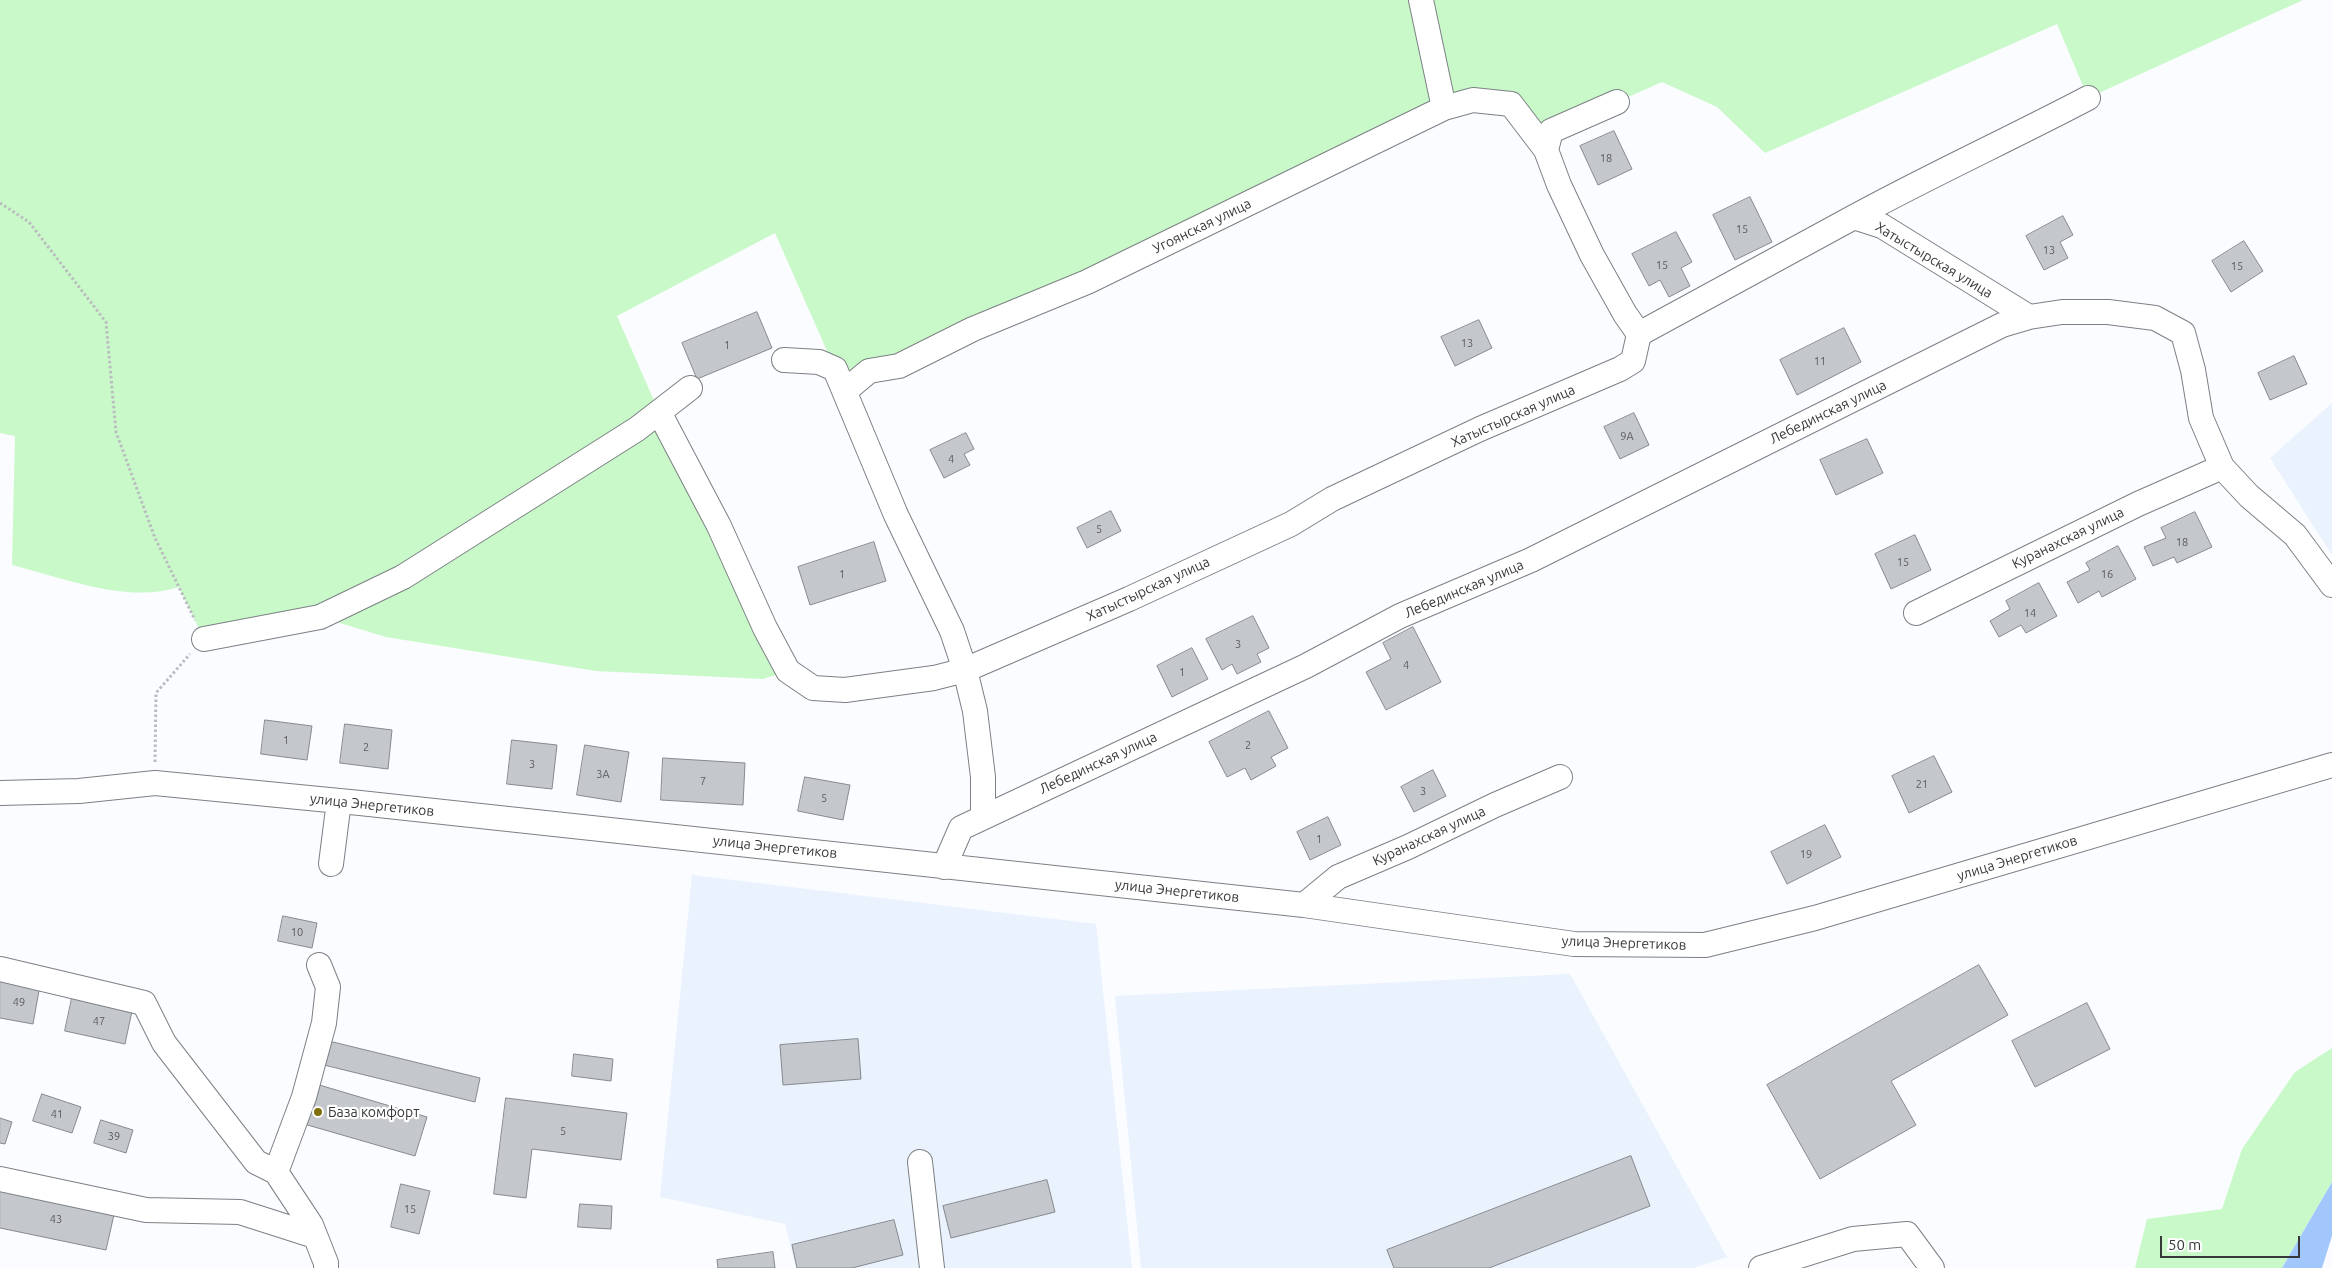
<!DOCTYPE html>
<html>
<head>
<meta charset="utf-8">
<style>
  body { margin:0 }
  #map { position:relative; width:2332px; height:1268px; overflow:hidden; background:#fafcff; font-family:Ubuntu,sans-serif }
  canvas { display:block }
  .scale { position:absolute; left:2160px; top:1236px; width:140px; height:22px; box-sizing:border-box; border:2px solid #363839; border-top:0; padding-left:6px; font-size:15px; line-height:18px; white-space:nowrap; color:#363839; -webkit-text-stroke:4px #fff; paint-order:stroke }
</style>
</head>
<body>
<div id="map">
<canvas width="2332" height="1268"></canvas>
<div class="scale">50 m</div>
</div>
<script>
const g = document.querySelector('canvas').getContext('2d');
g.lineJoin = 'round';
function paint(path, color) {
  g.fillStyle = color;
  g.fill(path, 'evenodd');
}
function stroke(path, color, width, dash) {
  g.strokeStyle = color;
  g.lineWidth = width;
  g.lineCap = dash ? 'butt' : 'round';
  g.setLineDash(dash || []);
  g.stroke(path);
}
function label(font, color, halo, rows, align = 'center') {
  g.font = font + ' Ubuntu,sans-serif';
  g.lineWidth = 4.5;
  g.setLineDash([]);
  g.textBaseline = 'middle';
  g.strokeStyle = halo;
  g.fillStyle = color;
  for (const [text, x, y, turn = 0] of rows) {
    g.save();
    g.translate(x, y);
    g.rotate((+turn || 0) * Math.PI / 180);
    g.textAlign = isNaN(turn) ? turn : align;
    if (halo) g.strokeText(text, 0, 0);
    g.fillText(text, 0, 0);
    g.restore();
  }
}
paint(new Path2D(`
  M2332 403V555L2270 458Z
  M692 875 1096 924 1132 1268H796L785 1224 660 1197Z
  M1570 974 1727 1257 1693 1268H1141L1115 996Z`), '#e9f2fd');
paint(new Path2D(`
  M0 0H2303L2088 98 2057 24 1765 153 1717 107 1662 82 1552 131 1512 104 1473 100 869 371 835 369 775 233 617 316 659 412 788 671 763 679 596 671 386 637 320 617 204 639 179 587C128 604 63 578 12 565L15 436 0 433Z
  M2332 1048V1182L2282 1268H2135L2147 1219 2222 1209 2242 1149 2295 1072Z`), '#c9f9c9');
paint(new Path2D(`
  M2332 1182V1236L2322 1268H2282Z`), '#a1c7fd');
const building = new Path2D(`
  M1614 131 1632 169 1598 185 1580 146Z
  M1750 197 1772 242 1735 260 1713 215Z
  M2063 216 2073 235 2060 242 2068 258 2044 270 2026 236Z
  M1676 232 1692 262 1681 268 1690 286 1669 297 1660 280 1649 286 1632 254Z
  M2244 241 2263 271 2231 292 2212 261Z
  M757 312 772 348 697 379 682 343Z
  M1479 320 1492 348 1455 366 1441 337Z
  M1844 328 1861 362 1797 395 1780 360Z
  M2294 356 2307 384 2270 400 2258 373Z
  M1634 413 1649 445 1620 459 1604 427Z
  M966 433 974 449 964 454 970 465 944 478 930 450Z
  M1867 439 1883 473 1836 495 1820 460Z
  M1111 511 1121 531 1087 548 1077 528Z
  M2195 512 2212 547 2177 563 2174 557 2153 566 2144 547 2166 538 2161 528Z
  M1915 535 1931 570 1891 589 1875 554Z
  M874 542 886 581 810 605 798 567Z
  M2118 546 2136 579 2102 597 2099 591 2078 603 2067 582 2090 570 2086 563Z
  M2039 583 2057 616 2026 633 2021 625 1999 637 1990 621 2010 609 2006 601Z
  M1253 616 1269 648 1257 654 1261 662 1237 674 1232 664 1222 670 1206 639Z
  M1413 627 1441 682 1386 710 1366 672 1391 659 1383 643Z
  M1192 648 1208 679 1172 697 1157 666Z
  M1269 711 1288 748 1271 757 1276 766 1251 780 1245 768 1227 777 1209 742Z
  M265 720 312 726 307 760 261 754Z
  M345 724 392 730 388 769 340 763Z
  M512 740 557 745 552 789 507 784Z
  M585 745 629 752 621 802 577 795Z
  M1934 756 1952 792 1909 813 1892 776Z
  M663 758 745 763 743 805 661 800Z
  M1433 770 1446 796 1414 812 1401 787Z
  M805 777 850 785 843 820 798 811Z
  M1328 817 1341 845 1310 860 1297 832Z
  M1825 825 1841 857 1787 884 1771 852Z
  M283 916 317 923 312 948 278 941Z
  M1979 965 2008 1015 1891 1081 1916 1125 1820 1179 1767 1085Z
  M0 978 40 985 33 1024 0 1018Z
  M72 998 132 1011 125 1044 65 1031Z
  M2087 1003 2110 1049 2035 1087 2012 1041Z
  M858 1039 861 1079 783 1085 780 1045Z
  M329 1041 480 1078 475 1102 324 1065Z
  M574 1054 613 1059 611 1081 572 1076Z
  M316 1084 427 1117 415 1156 304 1124Z
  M42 1094 81 1107 72 1133 33 1121Z
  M506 1098 627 1113 621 1160 532 1149 526 1198 494 1194Z
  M0 1118 12 1122 5 1144 0 1143Z
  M101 1120 133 1130 126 1153 94 1143Z
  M1631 1156 1650 1206 1489 1268H1394L1387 1250Z
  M1047 1180 1055 1212 951 1238 943 1206Z
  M401 1184 430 1191 419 1234 391 1227Z
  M0 1186 115 1210 106 1250 0 1228Z
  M580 1204 612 1206 611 1229 578 1227Z
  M894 1220 903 1255 852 1268H797L792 1245Z
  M773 1252 775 1268H718L717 1260Z`);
paint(building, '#c4c7cc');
stroke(building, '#86898e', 1);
const minor = new Path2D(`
  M1421 0 1444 108
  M1617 102 1551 131 1546 150 1559 185 1592 255 1625 314 1639 334
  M1854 217C1931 175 2010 139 2088 98
  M784 360 819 362 835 369 896 515 952 631 965 670 975 711 983 777V817
  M690 388 659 412 719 526 765 628 788 671 813 688 845 690 934 678 965 670 1129 599 1291 524 1332 499 1480 429 1620 369 1633 361 1639 334 1854 217 1882 226 2029 317
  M845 391 869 371 899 366 973 329 1087 282 1444 108 1473 100 1511 104 1546 150
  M1916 613 2138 504 2222 467
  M204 639 320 617 403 577 637 429 659 412
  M0 793 79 791 155 783 360 803 1304 905 1574 944 1705 945 1815 918 2332 765
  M331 864 339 801
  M944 867 961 828 1306 666 1400 616 1531 560 2002 325 2029 317 2062 312H2108L2155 318 2183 333 2193 370 2201 418 2222 467 2249 496 2295 535 2332 585
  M1304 905 1338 877 1408 847 1495 805 1560 777
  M319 965 328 987 324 1023 304 1097 276 1172 311 1225 326 1263V1268
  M0 969 144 1003 164 1043 256 1162 276 1172
  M920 1162 932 1268
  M0 1179 146 1210 240 1212 315 1236
  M1761 1268 1853 1239 1907 1234 1932 1268`);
stroke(minor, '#7c8084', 26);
stroke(new Path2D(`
  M0 203 29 222 106 322 116 432 155 538 195 620
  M155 762 156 693 190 654`), '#babcbf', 3, [2.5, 2.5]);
stroke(minor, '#fff', 24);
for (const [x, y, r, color] of [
  [318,1112,5,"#816e0c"]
]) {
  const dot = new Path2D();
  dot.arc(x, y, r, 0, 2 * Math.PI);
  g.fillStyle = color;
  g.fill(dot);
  stroke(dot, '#fff', 2);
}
label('11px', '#5a5c5e', null, [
  ["18",1606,158],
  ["15",1742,229],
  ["13",2049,250],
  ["15",1662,265],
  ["15",2237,266],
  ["13",1467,343],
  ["1",727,345],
  ["11",1820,361],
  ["9А",1627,436],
  ["4",951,459],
  ["5",1099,529],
  ["18",2182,542],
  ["15",1903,562],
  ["1",842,574],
  ["16",2107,574],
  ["14",2030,613],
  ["3",1238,644],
  ["4",1406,665],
  ["1",1182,672],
  ["1",286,740],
  ["2",1248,745],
  ["2",366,747],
  ["3",532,764],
  ["3А",603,774],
  ["7",703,781],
  ["21",1922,784],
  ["3",1423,791],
  ["5",824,798],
  ["1",1319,839],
  ["19",1806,854],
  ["10",297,932],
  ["49",19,1002],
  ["47",99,1021],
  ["41",57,1114],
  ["5",563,1131],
  ["39",114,1136],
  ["15",410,1209],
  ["43",56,1219]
]);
label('14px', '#363839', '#fff', [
  ["Угоянская улица",1202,226,-26],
  ["Хатыстырская улица",1934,260,31],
  ["Лебединская улица",1828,412,-26],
  ["Хатыстырская улица",1513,416,-24],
  ["Куранахская улица",2068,538,-26],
  ["Хатыстырская улица",1148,589,-25],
  ["Лебединская улица",1464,589,-23],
  ["Лебединская улица",1098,763,-25],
  ["улица Энергетиков",372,805,6],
  ["Куранахская улица",1429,836,-25],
  ["улица Энергетиков",775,847,6],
  ["улица Энергетиков",2017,858,-17],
  ["улица Энергетиков",1177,891,6],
  ["улица Энергетиков",1624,943,2]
]);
label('14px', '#363839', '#fff', [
  ["База комфорт",328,1112]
], 'left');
</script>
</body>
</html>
